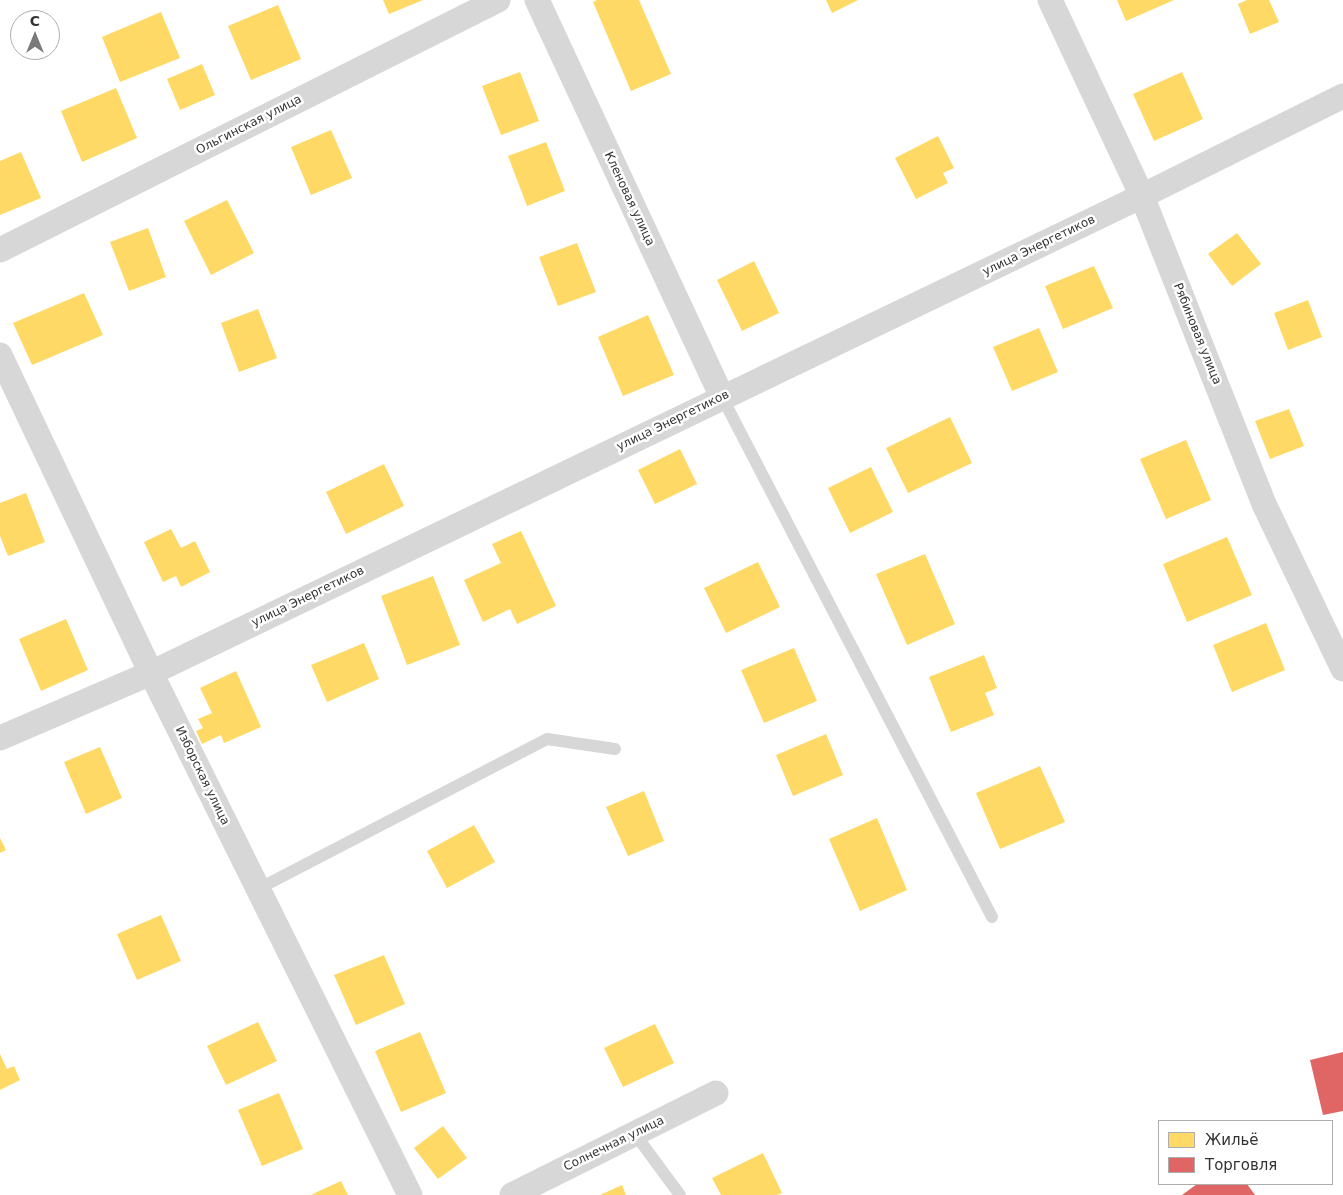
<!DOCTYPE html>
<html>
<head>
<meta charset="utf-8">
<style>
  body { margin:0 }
  #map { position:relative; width:1343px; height:1195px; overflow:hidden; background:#fff; font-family:"DejaVu Sans",sans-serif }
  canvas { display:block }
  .legend { position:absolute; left:1158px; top:1120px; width:175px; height:65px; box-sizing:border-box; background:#fff; border:1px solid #adadad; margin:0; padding:6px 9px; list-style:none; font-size:15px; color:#333 }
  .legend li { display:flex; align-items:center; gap:10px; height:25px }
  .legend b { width:25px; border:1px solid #adadad }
  .north { position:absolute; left:10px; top:10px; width:50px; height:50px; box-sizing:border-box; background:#fff; border:1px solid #adadad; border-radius:50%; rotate:0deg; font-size:14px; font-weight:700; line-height:20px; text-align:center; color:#333 }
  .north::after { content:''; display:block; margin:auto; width:18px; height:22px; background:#7a7a7a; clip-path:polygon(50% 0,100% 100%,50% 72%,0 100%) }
</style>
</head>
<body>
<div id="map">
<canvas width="1343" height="1195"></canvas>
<ul class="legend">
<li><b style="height:14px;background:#ffd966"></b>Жильё</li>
<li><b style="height:14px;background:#e06666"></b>Торговля</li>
</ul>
<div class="north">С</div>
</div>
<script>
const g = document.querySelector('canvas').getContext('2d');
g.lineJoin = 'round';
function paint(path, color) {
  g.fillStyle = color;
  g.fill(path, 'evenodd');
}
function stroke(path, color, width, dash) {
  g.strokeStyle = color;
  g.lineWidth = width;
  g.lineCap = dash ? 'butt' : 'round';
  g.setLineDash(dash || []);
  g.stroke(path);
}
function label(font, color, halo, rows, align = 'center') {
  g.font = font + ' "DejaVu Sans",sans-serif';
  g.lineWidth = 5;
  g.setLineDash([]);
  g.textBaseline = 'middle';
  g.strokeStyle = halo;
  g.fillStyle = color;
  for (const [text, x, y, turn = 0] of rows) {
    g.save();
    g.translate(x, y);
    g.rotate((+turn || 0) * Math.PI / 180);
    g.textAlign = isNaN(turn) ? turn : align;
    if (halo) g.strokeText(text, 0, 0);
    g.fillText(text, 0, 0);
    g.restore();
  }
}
paint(new Path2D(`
  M383 0H423L389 14Z
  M597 0H639L671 74 631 91 593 2Z
  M826 0H858L832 13Z
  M1117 0H1174L1126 21Z
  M1247 0H1269L1279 22 1250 34 1238 4Z
  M278 5 301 59 251 80 228 26Z
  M161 12 180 58 120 82 102 37Z
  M202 64 215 95 180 110 167 79Z
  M520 72 539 121 501 135 482 86Z
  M1182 72 1203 119 1154 141 1133 94Z
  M116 88 137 138 82 162 61 111Z
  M331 130 352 178 311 195 291 147Z
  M938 136 954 168 943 173 948 183 916 199 895 158Z
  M546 142 565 191 527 206 508 156Z
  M21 152 41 198 0 215V161Z
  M227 200 254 253 211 275 184 221Z
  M148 228 166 277 129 291 110 242Z
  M1237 233 1261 264 1232 286 1208 254Z
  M577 243 596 292 558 306 539 257Z
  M754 261 779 313 742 331 717 280Z
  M1094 266 1113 308 1063 329 1045 286Z
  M84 293 103 335 32 365 13 323Z
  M1308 300 1322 337 1288 350 1274 313Z
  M258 309 277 358 239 372 221 323Z
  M648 315 674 375 623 396 598 337Z
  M1039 328 1058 372 1012 391 993 347Z
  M1289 409 1304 446 1270 459 1255 421Z
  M950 417 972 463 908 493 886 448Z
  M1186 440 1211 500 1166 519 1140 459Z
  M680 449 697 484 655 504 638 470Z
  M384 464 404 506 346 534 326 492Z
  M871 467 893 512 850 533 828 488Z
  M26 493 45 542 8 556 0 536V503Z
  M171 529 181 548 195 541 210 572 181 587 176 576 163 582 144 542Z
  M521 531 556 606 517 624 510 609 483 622 464 580 501 563 492 544Z
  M1227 537 1252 595 1187 622 1163 564Z
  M925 554 955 624 907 645 876 574Z
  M758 562 780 607 726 633 704 588Z
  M433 576 460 645 407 665 381 596Z
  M66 619 88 670 41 691 19 639Z
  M1266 623 1285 670 1232 692 1213 645Z
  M364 643 379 679 327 702 311 665Z
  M794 648 817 701 764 723 741 670Z
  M984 655 997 688 985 693 994 715 951 732 929 677Z
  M236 671 261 727 224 743 221 735 202 744 196 731 203 728 198 719 212 713 200 688Z
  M826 734 843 775 793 796 776 755Z
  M100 747 122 798 86 814 64 762Z
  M1040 766 1065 822 1000 849 976 793Z
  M644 791 664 841 628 856 606 807Z
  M877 818 907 890 860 911 829 839Z
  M474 825 495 862 447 888 427 851Z
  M0 838 6 850 0 853Z
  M161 915 181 961 137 980 117 934Z
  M384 955 405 1004 356 1025 334 975Z
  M258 1022 277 1061 226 1085 207 1046Z
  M655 1024 674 1063 623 1087 604 1048Z
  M420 1032 446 1093 401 1112 375 1051Z
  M0 1054 7 1069 14 1066 20 1080 0 1090Z
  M279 1093 303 1149 262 1166 238 1110Z
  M443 1126 467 1158 438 1179 414 1148Z
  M763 1153 782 1193 777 1195H721L712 1178Z
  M341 1181 348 1195H311L317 1192Z
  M622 1185 626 1195H600Z`), '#ffd966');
paint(new Path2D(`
  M1343 1052V1111L1323 1115 1310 1060Z
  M1197 1184H1247L1255 1195H1182Z`), '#e06666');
stroke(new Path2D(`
  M722 397 992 917
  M258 889 547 739 615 749
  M635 1134 680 1195`), '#d7d7d7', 12);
stroke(new Path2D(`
  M537 0 722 397
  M1050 0 1142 196 1264 504 1343 669
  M0 250 498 0
  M0 355 151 673 410 1195
  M0 738 151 673 1142 196 1343 96
  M512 1195 716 1093`), '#d7d7d7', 25);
label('12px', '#333', '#fff', [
  ["Ольгинская улица",249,125,-27],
  ["Кленовая улица",629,199,65],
  ["улица Энергетиков",1039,246,-26],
  ["Рябиновая улица",1197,334,68],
  ["улица Энергетиков",673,421,-26],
  ["улица Энергетиков",308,597,-26],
  ["Изборская улица",202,776,64],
  ["Солнечная улица",614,1144,-26]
]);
</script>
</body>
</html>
